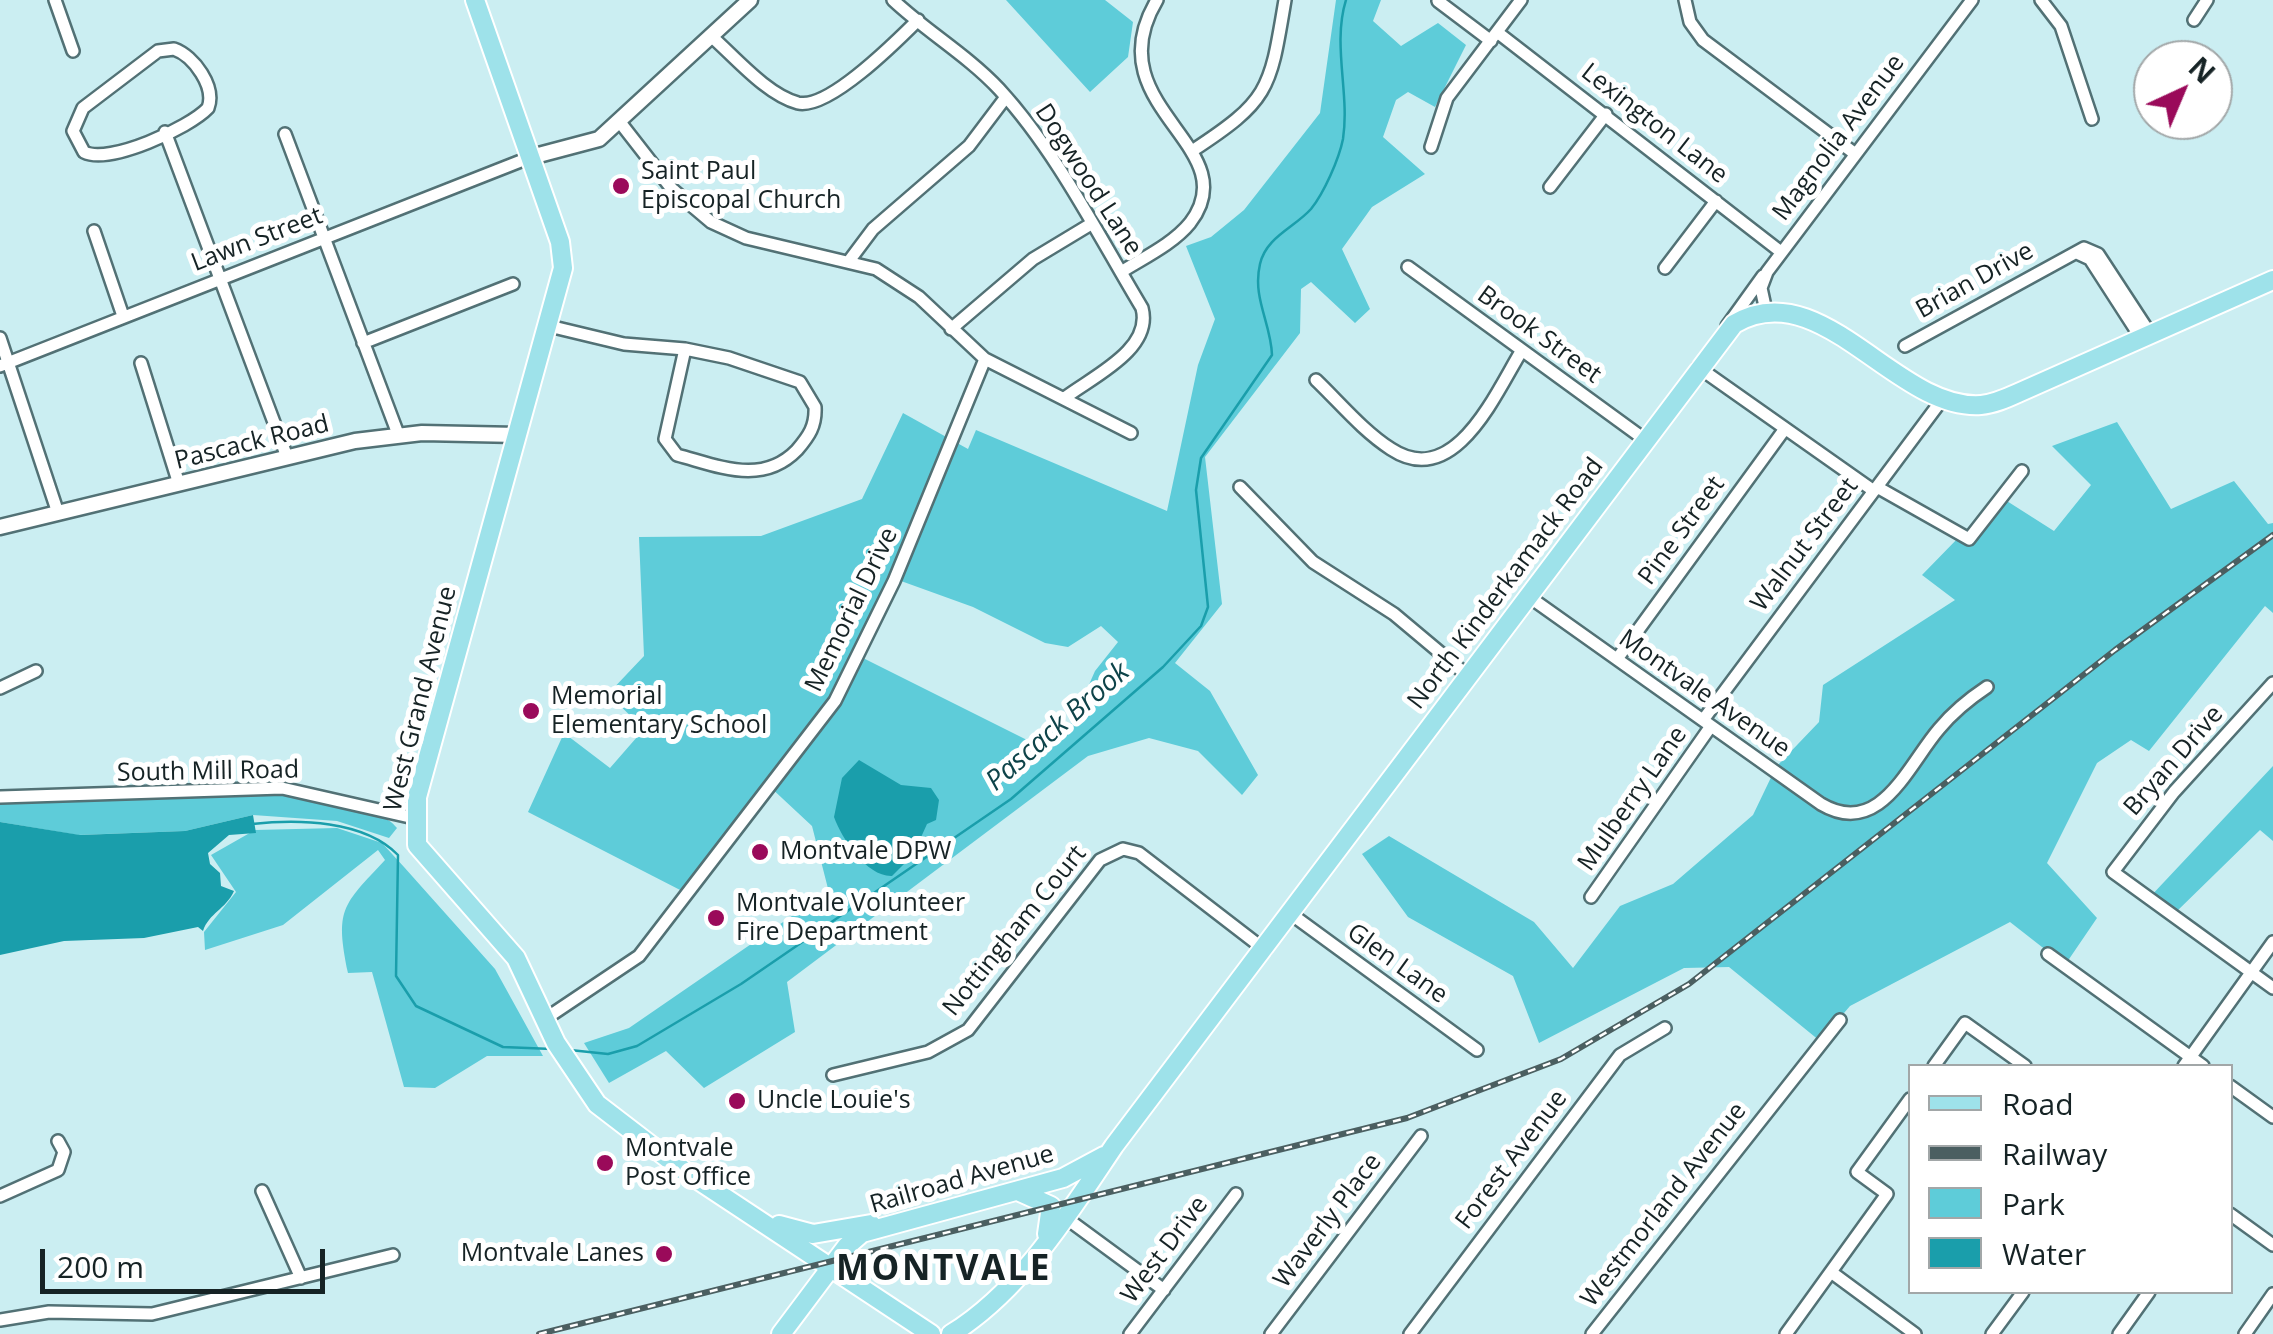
<!DOCTYPE html>
<html>
<head>
<meta charset="utf-8">
<style>
  body { margin:0 }
  #map { position:relative; width:2273px; height:1334px; overflow:hidden; background:#cbeef2; font-family:"Open Sans",sans-serif }
  canvas { display:block }
  .legend { position:absolute; left:1908px; top:1064px; width:325px; height:230px; box-sizing:border-box; background:#fff; border:2px solid #a2a7a8; margin:0; padding:12px 18px; list-style:none; font-size:30px; color:#162325 }
  .legend li { display:flex; align-items:center; gap:20px; height:50px }
  .legend b { width:50px; border:2px solid #a2a7a8 }
  .north { position:absolute; left:2133px; top:40px; width:100px; height:100px; box-sizing:border-box; background:#fff; border:2px solid #a2a7a8; border-radius:50%; rotate:44deg; font-size:28px; font-weight:700; line-height:40px; text-align:center; color:#162325 }
  .north::after { content:''; display:block; margin:auto; width:35px; height:45px; background:#9a0a5a; clip-path:polygon(50% 0,100% 100%,50% 72%,0 100%) }
  .scale { position:absolute; left:40px; top:1249px; width:285px; height:45px; box-sizing:border-box; border:5px solid #162325; border-top:0; padding-left:12px; font-size:30px; line-height:35px; white-space:nowrap; color:#162325; -webkit-text-stroke:8px #fff; paint-order:stroke }
</style>
</head>
<body>
<div id="map">
<canvas width="2273" height="1334"></canvas>
<ul class="legend">
<li><b style="height:12px;background:#9ee2ea"></b>Road</li>
<li><b style="height:12px;background:#4b5f61"></b>Railway</li>
<li><b style="height:28px;background:#5eccd9"></b>Park</li>
<li><b style="height:28px;background:#1a9eab"></b>Water</li>
</ul>
<div class="north">N</div>
<div class="scale">200 m</div>
</div>
<script>
const g = document.querySelector('canvas').getContext('2d');
g.lineJoin = 'round';
function paint(path, color) {
  g.fillStyle = color;
  g.fill(path, 'evenodd');
}
function stroke(path, color, width, dash) {
  g.strokeStyle = color;
  g.lineWidth = width;
  g.lineCap = dash ? 'butt' : 'round';
  g.setLineDash(dash || []);
  g.stroke(path);
}
function label(font, color, halo, rows, align = 'center') {
  g.font = font + ' "Open Sans",sans-serif';
  g.lineWidth = 10;
  g.setLineDash([]);
  g.textBaseline = 'middle';
  g.strokeStyle = halo;
  g.fillStyle = color;
  for (const [text, x, y, turn = 0] of rows) {
    g.save();
    g.translate(x, y);
    g.rotate((+turn || 0) * Math.PI / 180);
    g.textAlign = isNaN(turn) ? turn : align;
    if (halo) g.strokeText(text, 0, 0);
    g.fillText(text, 0, 0);
    g.restore();
  }
}
paint(new Path2D(`
  M1006 0H1105L1133 22 1128 57 1090 92Z
  M1336 0H1381L1373 21 1401 46 1438 23 1466 45 1435 107 1408 92 1396 100 1383 137 1425 174 1372 207 1342 249 1370 309 1355 323 1311 282 1301 289 1300 333 1205 457 1222 604 1175 663 1210 691 1258 775 1242 795 1198 751 1149 738 1088 756 787 982 795 1032 704 1088 666 1051 609 1083 584 1043 629 1028 805 907 834 912 812 826 768 785 686 893 528 812 564 733 610 768 644 729 608 694 644 656 639 537 761 536 862 499 903 413 968 449 976 430 1167 511 1198 365 1215 319 1186 246 1211 237 1244 210 1320 113ZM910 553 901 581 973 607 1045 643 1068 647 1101 626 1118 642 1095 671 1072 723 1033 743 861 657Z
  M2117 422 2171 509 2234 481 2268 524 2273 523V613L2265 606 2149 751 2131 740 2097 763 2047 863 2097 918 2065 965 2010 922 1850 1006 1820 1041 1729 967 1684 968 1539 1043 1513 976 1408 917 1362 854 1389 836 1534 922 1573 968 1620 906 1673 884 1753 815 1776 767 1819 722 1823 685 1955 600 1922 575 1999 496 2054 531 2091 485 2052 446Z
  M2273 766V841L2260 830 2174 914 2149 898Z
  M273 792C301 795 381 805 397 828L389 838 337 821 253 815 185 831 78 835 0 822V803Z
  M337 828 382 843 404 867 495 969 543 1056H487L435 1088 404 1087 372 972 348 973C335 909 342 906 385 860L378 850 283 925 205 950 204 932 236 892 211 855 255 830Z`), '#5eccd9');
paint(new Path2D(`
  M859 760 901 785 931 788 939 800 936 820 927 824 913 855 892 876C867 877 842 839 834 817L842 778Z
  M253 815 256 833 229 835 208 853 210 864 220 873 221 886 234 891C226 909 209 913 203 931L198 927 144 938 64 941 0 955V822L80 835 185 831Z`), '#1a9eab');
stroke(new Path2D(`
  M252 824C298 819 364 820 398 855L396 976 416 1006 503 1047 552 1049
  M570 1050 608 1054 637 1046 741 984 1011 799 1163 667 1201 626 1208 607 1196 490 1201 458 1272 355C1271 323 1252 298 1260 264 1266 237 1294 228 1311 209 1324 193 1339 159 1343 139 1350 93 1332 45 1346 0`), '#1a9eab', 2.5);
const minor = new Path2D(`
  M55 0 73 51
  M893 0C927 32 967 55 999 89 1057 152 1098 235 1142 308 1153 349 1094 376 1066 397
  M1685 0 1690 22 1703 40 1854 153
  M2041 0 2061 26 2092 119
  M1438 1 1491 41
  M2194 20 2207 0
  M1497 32 1781 252
  M711 36C735 57 767 95 798 103 828 110 896 42 918 20
  M174 49C194 56 216 87 208 108 189 128 109 165 84 152L73 131 83 108 158 51Z
  M619 121 672 189 711 222 746 238 876 269 919 297 985 359 1131 433
  M165 132 287 457
  M285 134 398 434
  M1431 147 1447 98 1521 0
  M1192 151C1270 100 1270 90 1285 0
  M1550 187 1606 114
  M94 231 123 316
  M2077 253 2090 259 2141 338
  M849 261 873 229 969 146 1006 97
  M1408 267 1644 439
  M1665 268 1716 201
  M1121 272C1143 258 1173 244 1190 223 1249 146 1093 107 1157 0
  M1766 311 1761 288 1767 272 1972 0
  M549 326 624 344 685 349
  M1727 326 1763 276
  M951 329 1033 259 1091 224
  M0 338 58 513
  M363 343 513 284
  M1905 346 2084 248 2098 254 2151 335
  M685 349 729 358 800 382 815 407C816 426 809 436 797 450 762 486 719 466 677 455L665 439Z
  M141 363 179 484
  M0 366 531 157
  M1698 367 1874 491
  M1316 380C1340 403 1363 431 1391 449 1455 491 1496 392 1522 350
  M1240 487 1313 562 1394 614 1468 676
  M1877 487 1969 539 2022 471
  M1528 596 1821 804C1880 839 1908 765 1939 729 1953 712 1969 699 1987 687
  M1617 659 1784 430
  M2273 683 2174 792 2113 872 2273 988
  M0 688 36 671
  M1703 720 1944 397
  M0 797 282 788 414 818
  M1591 897 1711 726
  M1291 914 1477 1050
  M2048 954 2203 1066
  M545 1019 639 956 835 701 894 581 985 359
  M1934 1066 1965 1023 2025 1066
  M2184 1066 2273 942
  M833 1075 928 1052 968 1030 1100 860 1123 849 1139 853 1265 950
  M2230 1086 2273 1117
  M262 1191 301 1278
  M0 1196 58 1170 64 1152 58 1141
  M2230 1214 2273 1245
  M1066 1218 1164 1290
  M1831 1272 1915 1334
  M0 1320 49 1312 152 1314 393 1255
  M1130 1334 1236 1194
  M1271 1334 1421 1136
  M1410 1334 1620 1055 1665 1028
  M1592 1334 1840 1020
  M1786 1334 1887 1194 1857 1172 1910 1099
  M1992 1334 2023 1292
  M2119 1334 2149 1292
  M2245 1334 2273 1294`);
const tertiary = new Path2D(`
  M531 157 599 139 750 0
  M0 527 355 441 422 433 518 435`);
const primary = new Path2D(`
  M475 0 560 242 563 268 417 797V845L516 958 556 1043 597 1104 683 1170 931 1334
  M1020 1192 1051 1206 1047 1234
  M779 1225 813 1234 871 1224
  M781 1334 847 1246 862 1233 1063 1178 1104 1156
  M951 1334C1021 1291 1069 1213 1114 1146L1734 324C1821 272 1896 411 1981 405 1994 404 2007 398 2018 393L2273 280`);
stroke(minor, '#527175', 16);
stroke(tertiary, '#527175', 19);
stroke(primary, '#fff', 22);
stroke(minor, '#fff', 11);
stroke(tertiary, '#fff', 14);
stroke(primary, '#9ee2ea', 18);
const rail = new Path2D(`
  M539 1334 1407 1118 1561 1059 1689 984 2115 650 2273 535`);
stroke(rail, '#4b5f61', 6);
stroke(rail, '#fff', 2.5, [8]);
for (const [x, y, r, color] of [
  [621,186,10,"#9a0a5a"],
  [531,711,10,"#9a0a5a"],
  [760,852,10,"#9a0a5a"],
  [716,918,10,"#9a0a5a"],
  [737,1101,10,"#9a0a5a"],
  [605,1163,10,"#9a0a5a"],
  [664,1254,10,"#9a0a5a"]
]) {
  const dot = new Path2D();
  dot.arc(x, y, r, 0, 2 * Math.PI);
  g.fillStyle = color;
  g.fill(dot);
  stroke(dot, '#fff', 4);
}
label('25px', '#162325', '#fff', [
  ["Lexington Lane",1654,124,38],
  ["Magnolia Avenue",1839,138,-53],
  ["Dogwood Lane",1088,180,57],
  ["Lawn Street",257,240,-21],
  ["Brian Drive",1975,281,-29],
  ["Brook Street",1539,335,36],
  ["Pascack Road",252,443,-14],
  ["Pine Street",1682,531,-54],
  ["Walnut Street",1805,545,-53],
  ["North Kinderkamack Road",1506,584,-53],
  ["Memorial Drive",852,610,-64],
  ["Montvale Avenue",1704,694,35],
  ["West Grand Avenue",421,699,-76],
  ["Bryan Drive",2174,761,-49],
  ["South Mill Road",208,772,-1],
  ["Mulberry Lane",1633,799,-55],
  ["Nottingham Court",1015,931,-51],
  ["Glen Lane",1397,964,36],
  ["Forest Avenue",1512,1160,-53],
  ["Railroad Avenue",962,1180,-16],
  ["Westmorland Avenue",1664,1205,-52],
  ["Waverly Place",1328,1221,-53],
  ["West Drive",1165,1250,-53]
]);
label('25px', '#162325', '#fff', [
  ["Saint Paul",641,172],
  ["Episcopal Church",641,201],
  ["Memorial",551,697],
  ["Elementary School",551,726],
  ["Montvale DPW",780,852],
  ["Montvale Volunteer",736,904],
  ["Fire Department",736,933],
  ["Uncle Louie's",757,1101],
  ["Montvale",625,1149],
  ["Post Office",625,1178],
  ["Montvale Lanes",644,1254,"right"]
], 'left');
label('italic 28px', '#0e4349', '#fff', [
  ["Pascack Brook",1058,727,-41]
]);
g.letterSpacing = '2.5px';
label('bold 35px', '#162325', '#fff', [
  ["MONTVALE",944,1270]
]);
g.letterSpacing = '0px';
</script>
</body>
</html>
